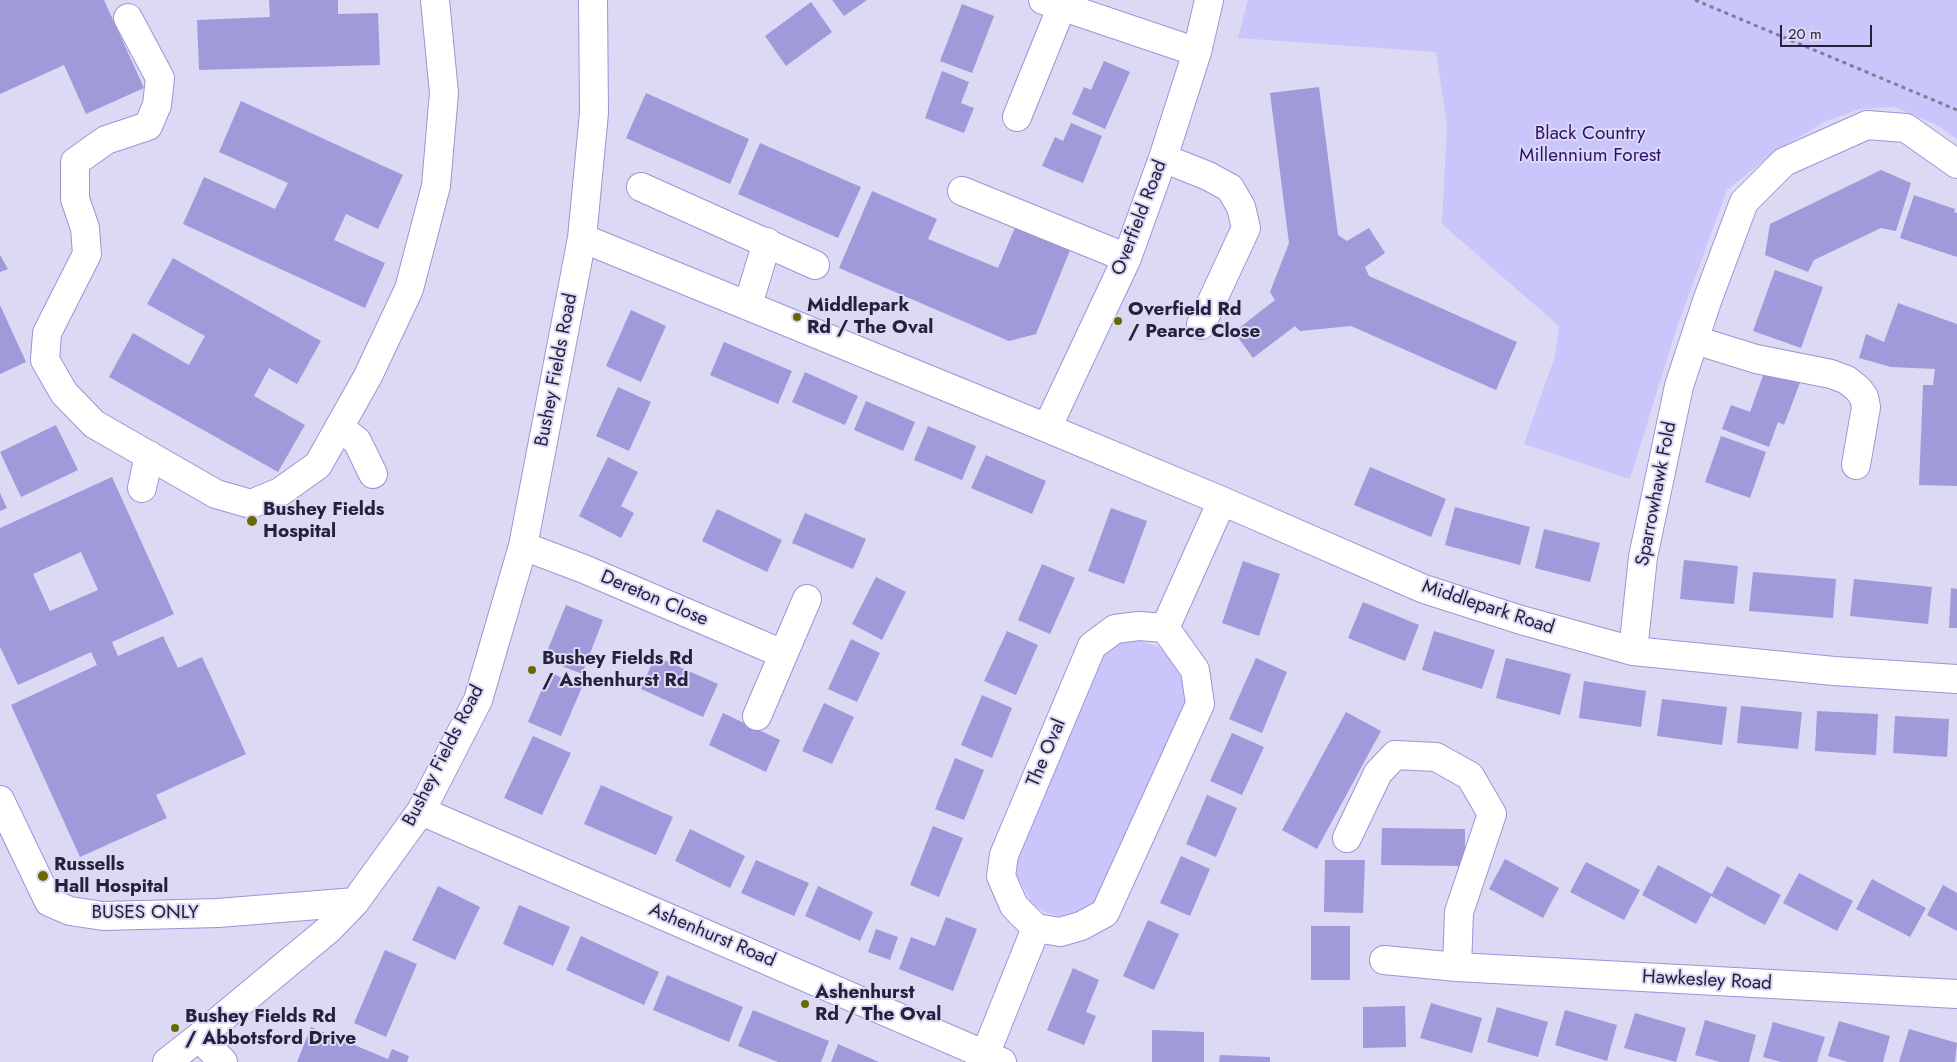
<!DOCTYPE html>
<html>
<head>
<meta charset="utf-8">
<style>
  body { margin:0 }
  #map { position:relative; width:1957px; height:1062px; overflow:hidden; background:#dcd9f5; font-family:Jost,sans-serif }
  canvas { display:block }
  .scale { position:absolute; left:1780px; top:25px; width:92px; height:22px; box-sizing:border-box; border:2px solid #25213b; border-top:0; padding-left:6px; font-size:15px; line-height:18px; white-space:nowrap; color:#25213b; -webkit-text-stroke:4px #dcd9f5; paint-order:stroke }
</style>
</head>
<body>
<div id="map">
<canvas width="1957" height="1062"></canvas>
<div class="scale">20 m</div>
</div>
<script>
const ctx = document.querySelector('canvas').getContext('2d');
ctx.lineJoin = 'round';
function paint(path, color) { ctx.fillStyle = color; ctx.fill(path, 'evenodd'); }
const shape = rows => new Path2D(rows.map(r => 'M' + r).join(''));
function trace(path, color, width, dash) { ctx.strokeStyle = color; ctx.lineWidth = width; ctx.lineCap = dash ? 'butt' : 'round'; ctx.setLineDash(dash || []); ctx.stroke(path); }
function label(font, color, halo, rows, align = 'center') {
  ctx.font = font + ' Jost,sans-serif'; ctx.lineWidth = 4; ctx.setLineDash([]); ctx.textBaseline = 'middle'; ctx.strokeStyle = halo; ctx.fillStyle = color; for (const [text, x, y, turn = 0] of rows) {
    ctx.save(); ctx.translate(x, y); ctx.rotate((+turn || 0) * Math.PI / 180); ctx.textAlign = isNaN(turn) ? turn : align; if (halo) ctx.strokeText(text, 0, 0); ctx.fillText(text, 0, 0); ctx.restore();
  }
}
paint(shape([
  [1248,0,1957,0,1957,139,1937,125,1895,107,1860,109,1824,122,1776,151,1727,190,1676,330,1630,479,1524,444,1555,356,1559,326,1442,224,1447,124,1436,52,1238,38],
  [1126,640,1138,640,1156,646,1169,654,1186,686,1185,706,1096,907,1078,916,1064,917,1047,913,1033,905,1016,874,1017,858,1100,656,1112,646]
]), '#cac5fa');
paint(shape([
  [0,0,104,0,144,88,86,114,64,65,0,94],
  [269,0,338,0,338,14,378,13,380,65,199,70,197,20,270,17],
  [832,0,867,0,844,16],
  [811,2,832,32,786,66,765,36],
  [962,4,994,16,972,73,940,61],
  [1104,61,1130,72,1105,129,1072,114,1084,87,1091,90],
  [942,71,969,82,961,103,974,108,964,133,925,118],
  [1319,87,1338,235,1347,241,1369,228,1385,253,1365,267,1369,276,1517,342,1496,390,1351,326,1300,331,1295,326,1253,358,1234,332,1275,300,1270,292,1289,243,1270,93],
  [646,93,749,139,730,184,626,138],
  [241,101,403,175,378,229,346,214,334,240,385,263,365,308,183,224,204,177,275,209,288,183,219,152],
  [1071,123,1102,136,1083,183,1042,166,1055,137,1063,141],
  [760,143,861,187,838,238,738,194],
  [1881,170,1911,183,1896,231,1881,228,1814,260,1808,272,1765,255,1770,224],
  [872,191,937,219,928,239,998,268,1016,225,1071,248,1036,334,1009,341,839,268],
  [1914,195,1955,209,1954,212,1957,213,1957,257,1900,238],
  [0,255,8,269,0,272],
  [173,258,321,341,297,384,269,368,254,396,305,425,278,472,109,377,133,333,189,365,205,336,147,304],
  [1775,270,1823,287,1801,348,1753,331],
  [1898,303,1957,324,1957,486,1919,485,1923,385,1933,385,1935,369,1891,367,1859,358,1866,334,1884,342],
  [0,305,26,362,0,374],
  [631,310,666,326,641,382,606,366],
  [724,342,792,371,778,404,710,375],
  [1766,367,1801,380,1784,425,1778,422,1769,447,1722,429,1731,405,1750,412],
  [805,372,858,396,845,425,792,402],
  [618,387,651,402,629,451,596,436],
  [866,401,915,422,903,451,854,430],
  [56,425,78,470,21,497,0,452],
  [928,426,976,446,962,480,914,460],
  [1721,436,1766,452,1750,498,1705,482],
  [986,455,1046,481,1032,514,971,488],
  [608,457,638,472,621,506,634,513,621,538,579,516],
  [1370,467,1446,499,1431,537,1354,505],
  [112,477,174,614,112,642,118,656,163,636,178,668,202,657,246,754,156,795,167,818,80,857,11,705,97,665,91,652,18,685,0,647,0,528],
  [81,552,98,590,50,611,33,574],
  [0,493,7,508,0,511],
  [1455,507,1530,527,1520,565,1445,545],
  [1111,508,1147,521,1124,584,1088,571],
  [717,509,782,540,767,572,702,541],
  [805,513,866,539,853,569,792,543],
  [1544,529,1600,543,1590,582,1535,568],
  [1684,560,1738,566,1734,604,1680,599],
  [1243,561,1280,574,1259,636,1222,623],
  [1042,564,1075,578,1050,634,1018,620],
  [1753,572,1836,579,1833,618,1749,611],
  [876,577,906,592,882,640,852,624],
  [1854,579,1932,587,1928,624,1850,616],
  [1951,588,1957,589,1957,628,1949,628],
  [1363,602,1419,625,1405,661,1348,638],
  [566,605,603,620,582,674,544,659],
  [1007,631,1038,645,1016,695,984,681],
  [1434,631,1495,650,1482,689,1422,670],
  [851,639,880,653,857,702,828,689],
  [655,656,718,684,703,717,641,689],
  [1256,658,1287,672,1262,733,1229,719],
  [1506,658,1571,674,1560,715,1496,698],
  [549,672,582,687,561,736,528,722],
  [1584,681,1646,691,1641,727,1579,718],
  [982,695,1012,708,992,758,961,745],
  [1662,699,1727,707,1722,745,1657,736],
  [824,703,854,717,832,764,802,751],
  [1741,706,1802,712,1798,749,1737,743],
  [1817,711,1878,714,1876,755,1815,751],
  [1346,712,1381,731,1317,849,1282,830],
  [723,713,780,740,766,772,709,745],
  [1895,716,1949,719,1947,757,1893,753],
  [1232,733,1264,747,1242,795,1210,781],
  [533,736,571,753,542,815,504,798],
  [955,758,984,770,964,820,935,809],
  [601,785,673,817,656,855,584,824],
  [1207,795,1237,808,1216,857,1186,844],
  [933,826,963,838,939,897,910,885],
  [1382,828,1465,829,1465,866,1381,865],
  [690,829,745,856,730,888,675,861],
  [1181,856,1210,869,1190,916,1160,903],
  [1505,859,1559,888,1543,918,1489,889],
  [756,860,809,883,794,916,741,893],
  [1325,860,1365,860,1363,913,1324,912],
  [1586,862,1640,890,1624,920,1570,892],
  [1658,865,1712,894,1727,866,1781,895,1765,925,1711,896,1696,924,1642,895],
  [1799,873,1853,901,1837,931,1783,903],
  [1872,879,1926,908,1910,937,1856,909],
  [1943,885,1957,893,1957,931,1927,915],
  [438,886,480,907,455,960,412,940],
  [818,886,873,912,860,941,805,916],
  [519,905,570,927,553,966,503,944],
  [946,917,977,929,953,991,899,969,911,937,935,946],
  [1148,920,1179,934,1154,990,1123,976],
  [1311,926,1350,926,1350,980,1311,980],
  [876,929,898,937,890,960,868,952],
  [581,936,659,972,644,1005,566,970],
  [385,950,417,964,386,1037,354,1023],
  [1073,968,1099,980,1086,1012,1096,1016,1084,1045,1047,1030],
  [667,975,743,1007,729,1042,653,1010],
  [1431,1003,1482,1018,1472,1053,1420,1038],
  [1405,1006,1406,1047,1363,1048,1363,1007],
  [1497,1007,1548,1022,1538,1057,1487,1042],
  [753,1010,829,1041,821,1062,778,1062,738,1046],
  [1565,1010,1617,1025,1607,1061,1555,1045],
  [1635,1013,1686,1028,1676,1062,1624,1048],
  [1705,1020,1756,1035,1749,1062,1720,1062,1695,1055],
  [1839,1021,1890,1036,1883,1062,1848,1062,1828,1056],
  [1773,1022,1825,1037,1817,1062,1781,1062,1763,1057],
  [311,1027,388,1059,392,1049,409,1056,407,1062,297,1062],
  [1909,1029,1957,1043,1955,1062,1899,1062],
  [1152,1030,1204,1032,1204,1062,1152,1062],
  [838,1044,879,1062,831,1062],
  [1220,1055,1270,1057,1270,1062,1219,1062]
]), '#a099da');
const minor = shape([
  [1043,0,1197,52],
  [128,18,160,78,157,105,148,126,106,140,75,162,75,199,85,228,87,254,47,333,45,360,64,393,94,424,216,494,251,504,280,492,318,465,368,376,409,289,436,186,444,93,435,0],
  [1017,117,1062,6],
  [1163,158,1208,176,1230,188,1241,207,1246,228,1201,325],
  [641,187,815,265],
  [962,191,1127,258],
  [582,238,1047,428,1222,501,1424,589,1521,620,1633,651,1834,671,1957,679],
  [748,305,767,242],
  [1695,340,1756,359,1831,374,1847,380,1858,389,1864,397,1866,407,1856,465],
  [339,427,357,441,373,474],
  [1047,428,1127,258,1163,158,1197,52,1209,0],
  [142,488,149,455],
  [523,546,584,569,783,654],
  [1633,651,1643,557,1679,386,1707,301,1744,202,1784,162,1867,125,1906,128,1957,164],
  [757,716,807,599],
  [0,800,49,902,70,911,103,916,218,913,355,902],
  [421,811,1002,1062],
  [1347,838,1378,773,1395,755,1436,757,1470,776,1492,814,1459,912,1457,967],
  [1036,928,1014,906,1001,876,1004,855,1092,646,1115,629,1139,626,1165,628],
  [1384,960,1457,967,1957,994],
  [199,1037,223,1062],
  [985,1055,1036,928,1060,932,1081,926,1105,913,1200,704,1195,670,1165,628,1222,501],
  [167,1062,199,1037,329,929,355,902,421,811,478,700,523,546,582,238,594,113,593,0]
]);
trace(minor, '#9c94d5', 30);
trace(shape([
  [1695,0,1957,110]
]), '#807c97', 3, [4, 4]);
trace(minor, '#fff', 28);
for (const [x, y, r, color] of [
  [797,317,5,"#696803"],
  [1118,321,5,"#696803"],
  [252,521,6,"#696803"],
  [532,670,5,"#696803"],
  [43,876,6,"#696803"],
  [805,1004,5,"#696803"],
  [175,1028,5,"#696803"]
]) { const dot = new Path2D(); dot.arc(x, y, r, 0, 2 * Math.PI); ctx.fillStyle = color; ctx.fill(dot); trace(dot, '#dcd9f5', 2); }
label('19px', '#2f0f6d', '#dcd9f5', [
  ["Black Country",1590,134],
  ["Millennium Forest",1590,156]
]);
label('19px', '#25213b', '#dcd9f5', [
  ["Overfield Road",1140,218,-69],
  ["Bushey Fields Road",557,370,-79],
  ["Sparrowhawk Fold",1657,494,-79],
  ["Dereton Close",654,599,23],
  ["Middlepark Road",1488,608,18],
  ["The Oval",1047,753,-67],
  ["Bushey Fields Road",444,756,-63],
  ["BUSES ONLY",145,913],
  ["Ashenhurst Road",712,936,23],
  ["Hawkesley Road",1707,981,3]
]);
label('bold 19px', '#25213b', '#dcd9f5', [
  ["Middlepark",807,306],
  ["Rd / The Oval",807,328],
  ["Overfield Rd",1128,310],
  ["/ Pearce Close",1128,332],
  ["Bushey Fields",263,510],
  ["Hospital",263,532],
  ["Bushey Fields Rd",542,659],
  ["/ Ashenhurst Rd",542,681],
  ["Russells",54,865],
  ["Hall Hospital",54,887],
  ["Ashenhurst",815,993],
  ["Rd / The Oval",815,1015],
  ["Bushey Fields Rd",185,1017],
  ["/ Abbotsford Drive",185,1039]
], 'left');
</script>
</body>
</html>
